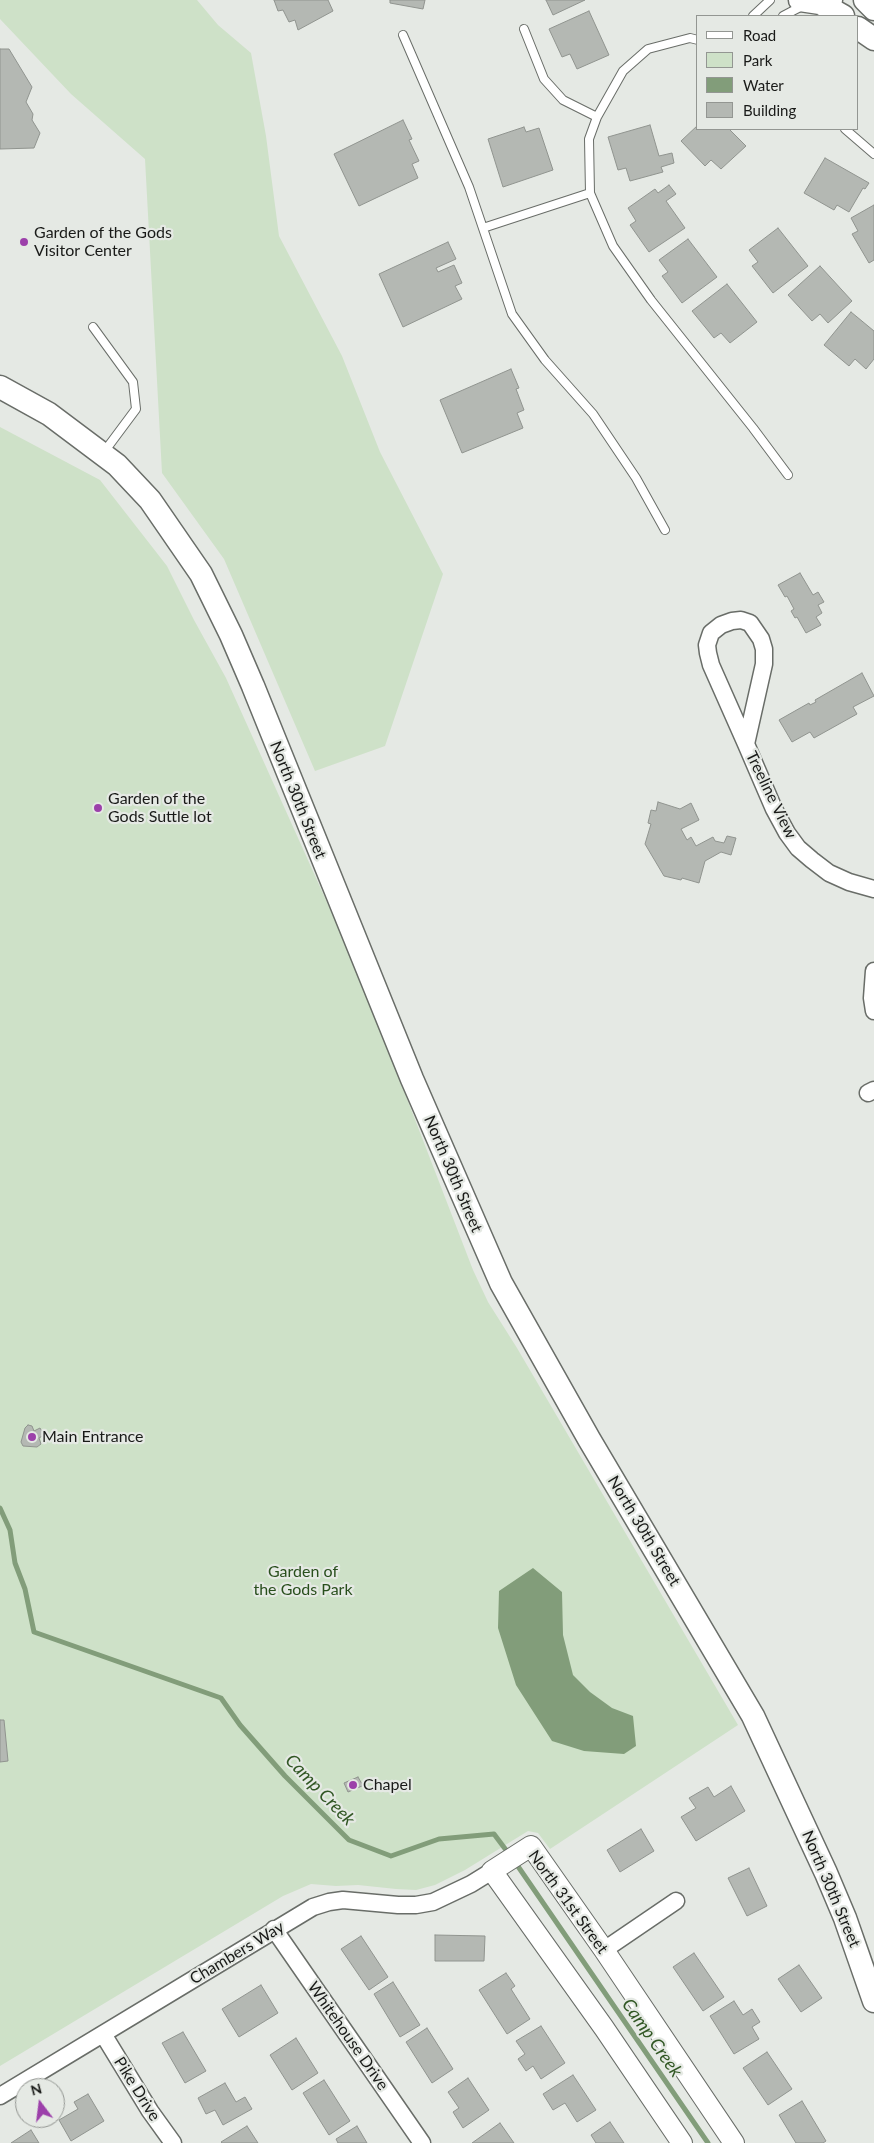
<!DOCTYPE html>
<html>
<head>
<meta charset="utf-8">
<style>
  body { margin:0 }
  #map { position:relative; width:874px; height:2143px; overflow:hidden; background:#e5e9e4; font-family:Lato,sans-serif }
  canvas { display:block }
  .legend { position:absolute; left:696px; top:15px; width:162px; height:115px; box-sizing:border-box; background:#e5e9e4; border:1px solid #939692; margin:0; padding:6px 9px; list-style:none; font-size:15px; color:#191a18 }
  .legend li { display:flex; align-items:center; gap:10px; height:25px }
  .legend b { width:25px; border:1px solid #939692 }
  .north { position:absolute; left:15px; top:2078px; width:50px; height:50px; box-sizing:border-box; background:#e5e9e4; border:1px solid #939692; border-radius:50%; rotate:345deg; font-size:14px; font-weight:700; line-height:20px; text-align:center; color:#191a18 }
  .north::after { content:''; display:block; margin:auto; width:18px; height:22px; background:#9c40aa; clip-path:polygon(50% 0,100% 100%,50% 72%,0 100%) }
</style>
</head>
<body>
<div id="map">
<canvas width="874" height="2143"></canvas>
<ul class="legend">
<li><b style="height:6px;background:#fff"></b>Road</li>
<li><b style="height:14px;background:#cee1c8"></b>Park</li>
<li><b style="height:14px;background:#829d7a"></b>Water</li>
<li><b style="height:14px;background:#b4b8b3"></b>Building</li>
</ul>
<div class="north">N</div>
</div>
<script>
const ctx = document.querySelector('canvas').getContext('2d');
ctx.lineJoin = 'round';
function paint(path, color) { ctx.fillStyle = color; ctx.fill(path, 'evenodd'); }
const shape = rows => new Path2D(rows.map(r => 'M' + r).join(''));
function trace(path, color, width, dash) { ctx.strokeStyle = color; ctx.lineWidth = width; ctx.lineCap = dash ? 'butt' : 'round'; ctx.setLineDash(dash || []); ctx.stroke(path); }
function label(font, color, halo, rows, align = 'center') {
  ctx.font = font + ' Lato,sans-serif'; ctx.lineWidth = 4.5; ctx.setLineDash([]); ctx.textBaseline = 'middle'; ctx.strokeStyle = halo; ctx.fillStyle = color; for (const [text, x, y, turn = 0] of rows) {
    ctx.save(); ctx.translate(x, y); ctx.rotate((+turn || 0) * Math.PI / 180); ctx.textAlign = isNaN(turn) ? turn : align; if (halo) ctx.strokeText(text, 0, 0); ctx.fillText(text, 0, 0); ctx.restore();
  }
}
paint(shape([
  [0,0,197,0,218,25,251,53,266,136,279,236,342,356,380,452,443,574,385,746,315,771,224,559,162,473,145,159,71,94,0,19],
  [0,427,100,480,167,566,194,620,226,678,357,969,473,1270,488,1302,517,1348,738,1725,550,1849,538,1833,528,1831,465,1870,435,1885,416,1890,396,1889,358,1885,336,1886,311,1884,283,1896,0,2066]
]), '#cee1c8');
paint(shape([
  [533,1568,562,1592,563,1635,573,1675,590,1692,612,1708,633,1716,636,1746,624,1754,584,1751,552,1741,516,1685,498,1628,499,1591]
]), '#829d7a');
trace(shape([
  [0,1508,10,1530,15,1563,25,1589,34,1632,221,1698,240,1725,285,1776,349,1840,391,1856,439,1839,494,1834,509,1854],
  [515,1862,708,2143]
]), '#829d7a', 5);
const building = shape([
  [274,0,328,0,333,11,298,30,295,20,289,22,283,10,278,11,274,0],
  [390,0,425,0,423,9,390,3,390,0],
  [546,0,585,0,553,15,546,0],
  [589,11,609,55,577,69,570,54,562,57,549,29,589,11],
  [0,49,9,49,32,87,26,102,33,114,32,120,40,133,34,148,0,149,0,49],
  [403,120,412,139,409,140,419,161,412,164,418,178,359,206,334,154,403,120],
  [650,125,659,156,672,153,674,163,661,167,663,172,630,181,626,168,618,170,608,137,650,125],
  [698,125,698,129,729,129,746,146,721,169,711,160,705,166,681,141,698,125],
  [524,127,526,132,539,128,553,170,503,187,488,139,524,127],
  [825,158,869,183,865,189,863,188,849,212,837,205,834,210,804,193,825,158],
  [669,185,676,194,666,201,685,228,649,252,630,225,636,221,628,208,655,189,658,193,669,185],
  [874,205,874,260,869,263,852,234,858,231,851,218,874,205],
  [778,228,808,266,773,293,752,266,758,262,749,250,778,228],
  [688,239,717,277,682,303,662,276,668,272,659,260,688,239],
  [448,242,456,259,436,268,438,272,454,265,462,283,455,286,462,299,403,327,379,274,448,242],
  [820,266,852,301,828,323,820,314,812,321,788,295,820,266],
  [727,284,757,322,730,343,721,333,714,338,692,311,727,284],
  [851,312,874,331,874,359,866,369,855,359,849,366,824,345,851,312],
  [511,369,519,388,516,389,524,410,517,413,523,428,462,453,440,400,511,369],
  [800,573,813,595,818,592,824,602,818,605,822,613,816,617,821,625,806,633,797,617,795,618,791,611,794,609,787,596,785,597,778,585,800,573],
  [862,673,874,696,853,707,857,714,814,738,810,732,792,742,779,720,809,703,810,705,816,702,815,700,862,673],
  [658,802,680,809,691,803,699,820,681,829,687,840,691,837,696,846,713,837,715,841,724,843,727,836,736,838,731,855,721,852,705,861,699,883,682,878,681,880,664,876,645,844,651,824,648,823,651,810,656,811,658,802],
  [28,1425,32,1426,34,1431,40,1428,44,1435,39,1438,41,1444,37,1447,23,1446,21,1442,25,1428,28,1425],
  [0,1720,4,1720,8,1761,0,1762,0,1720],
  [358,1777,362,1784,362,1786,348,1792,344,1783,358,1777],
  [731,1786,745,1811,696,1841,681,1817,696,1808,689,1798,708,1787,714,1797,731,1786],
  [641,1829,654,1851,620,1872,607,1850,641,1829],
  [749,1868,767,1906,747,1916,728,1878,749,1868],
  [435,1935,485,1936,484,1961,435,1961,435,1935],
  [361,1936,388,1977,369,1990,341,1949,361,1936],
  [694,1953,724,1997,703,2011,673,1967,694,1953],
  [799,1965,822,1998,801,2012,778,1979,799,1965],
  [506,1973,515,1986,511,1989,530,2019,507,2034,479,1990,506,1973],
  [393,1982,420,2025,400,2037,374,1994,393,1982],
  [261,1985,278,2013,239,2037,222,2009,261,1985],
  [734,2001,743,2015,752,2009,760,2022,752,2027,759,2039,734,2054,710,2016,734,2001],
  [541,2026,565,2063,541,2079,533,2066,526,2071,518,2059,525,2054,516,2041,541,2026],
  [427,2028,453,2069,432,2083,406,2042,427,2028],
  [183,2032,206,2071,185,2083,162,2043,183,2032],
  [296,2038,318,2073,292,2090,270,2055,296,2038],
  [767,2052,792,2089,768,2105,743,2068,767,2052],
  [573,2075,596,2110,577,2122,565,2103,553,2110,543,2094,573,2075],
  [468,2078,489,2110,463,2128,453,2112,459,2108,448,2092,468,2078],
  [324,2080,350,2121,329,2135,303,2093,324,2080],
  [225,2083,236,2102,245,2097,252,2109,223,2125,215,2110,206,2114,198,2098,225,2083],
  [88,2094,104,2121,71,2141,59,2120,78,2109,74,2102,88,2094],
  [802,2101,826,2141,823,2143,796,2143,779,2115,802,2101],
  [610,2122,624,2143,596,2143,591,2135,610,2122],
  [500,2123,514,2143,472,2143,500,2123],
  [247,2126,258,2143,222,2143,221,2142,247,2126],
  [357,2126,367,2143,338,2143,336,2139,357,2126],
  [31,2130,39,2143,11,2143,31,2130]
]);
paint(building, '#b4b8b3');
trace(building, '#90948f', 1);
const service = shape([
  [753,16,770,0],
  [783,16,804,5],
  [524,29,544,79,563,100,597,117],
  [403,35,469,187,512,314,545,360,593,414,636,478,665,530],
  [698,40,690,38,648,49,623,71,597,117,589,139,590,193,613,246,651,300,753,428,788,475],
  [845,129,874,154],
  [483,228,590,193],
  [93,327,133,382,136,409,104,452]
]);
const minor = shape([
  [746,744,764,664,764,649,761,639,750,623,741,620,732,621,721,625,711,633,707,645,708,653,711,665,746,744,774,809,787,833,798,848,812,860,829,873,849,882,874,889],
  [874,971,872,998,874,1011],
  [868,1093,874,1090],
  [274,1929,422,2143],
  [604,1950,676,1901],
  [103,2034,150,2111,173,2143],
  [0,2096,313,1907,329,1902,343,1900,398,1905,416,1905,433,1902,471,1884,492,1871]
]);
const tertiary = shape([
  [682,2143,604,2028,492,1871,531,1846,604,1950,734,2143]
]);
const secondary = shape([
  [800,0,820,3,831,0],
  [865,0,874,9],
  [820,3,843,16],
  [858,28,874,39],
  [0,387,49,414,117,465,150,500,201,574,231,635,253,686,412,1079,501,1283,589,1439,753,1716,826,1873,845,1918,874,2001]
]);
trace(service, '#696d68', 10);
trace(minor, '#696d68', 19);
trace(tertiary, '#696d68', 22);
trace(secondary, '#696d68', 25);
trace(service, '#fff', 8);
trace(minor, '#fff', 16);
trace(tertiary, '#fff', 20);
trace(secondary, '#fff', 22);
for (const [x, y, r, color] of [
  [24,242,5,"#9c40aa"],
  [98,808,5,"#9c40aa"],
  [32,1437,5,"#9c40aa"],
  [353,1785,5,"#9c40aa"]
]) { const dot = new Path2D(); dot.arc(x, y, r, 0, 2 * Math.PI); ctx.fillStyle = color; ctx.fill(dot); trace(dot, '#e5e9e4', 2); }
label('16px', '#191a18', '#e5e9e4', [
  ["Garden of the Gods",34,233],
  ["Visitor Center",34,251],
  ["Garden of the",108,799],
  ["Gods Suttle lot",108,817],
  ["Main Entrance",42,1437],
  ["Chapel",363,1785]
], 'left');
label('16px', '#191a18', '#e5e9e4', [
  ["Treeline View",771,795,64],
  ["North 30th Street",298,800,68],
  ["North 30th Street",453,1174,67],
  ["North 30th Street",644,1531,59],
  ["North 30th Street",831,1889,67],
  ["North 31st Street",568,1902,54],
  ["Chambers Way",237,1953,-31],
  ["Whitehouse Drive",348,2036,55],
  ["Pike Drive",137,2089,58]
]);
label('16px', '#294f1d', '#e5e9e4', [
  ["Garden of",303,1572],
  ["the Gods Park",303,1590]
]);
label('italic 18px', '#315724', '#e5e9e4', [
  ["Camp Creek",320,1790,46],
  ["Camp Creek",652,2038,55]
]);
</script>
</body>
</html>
